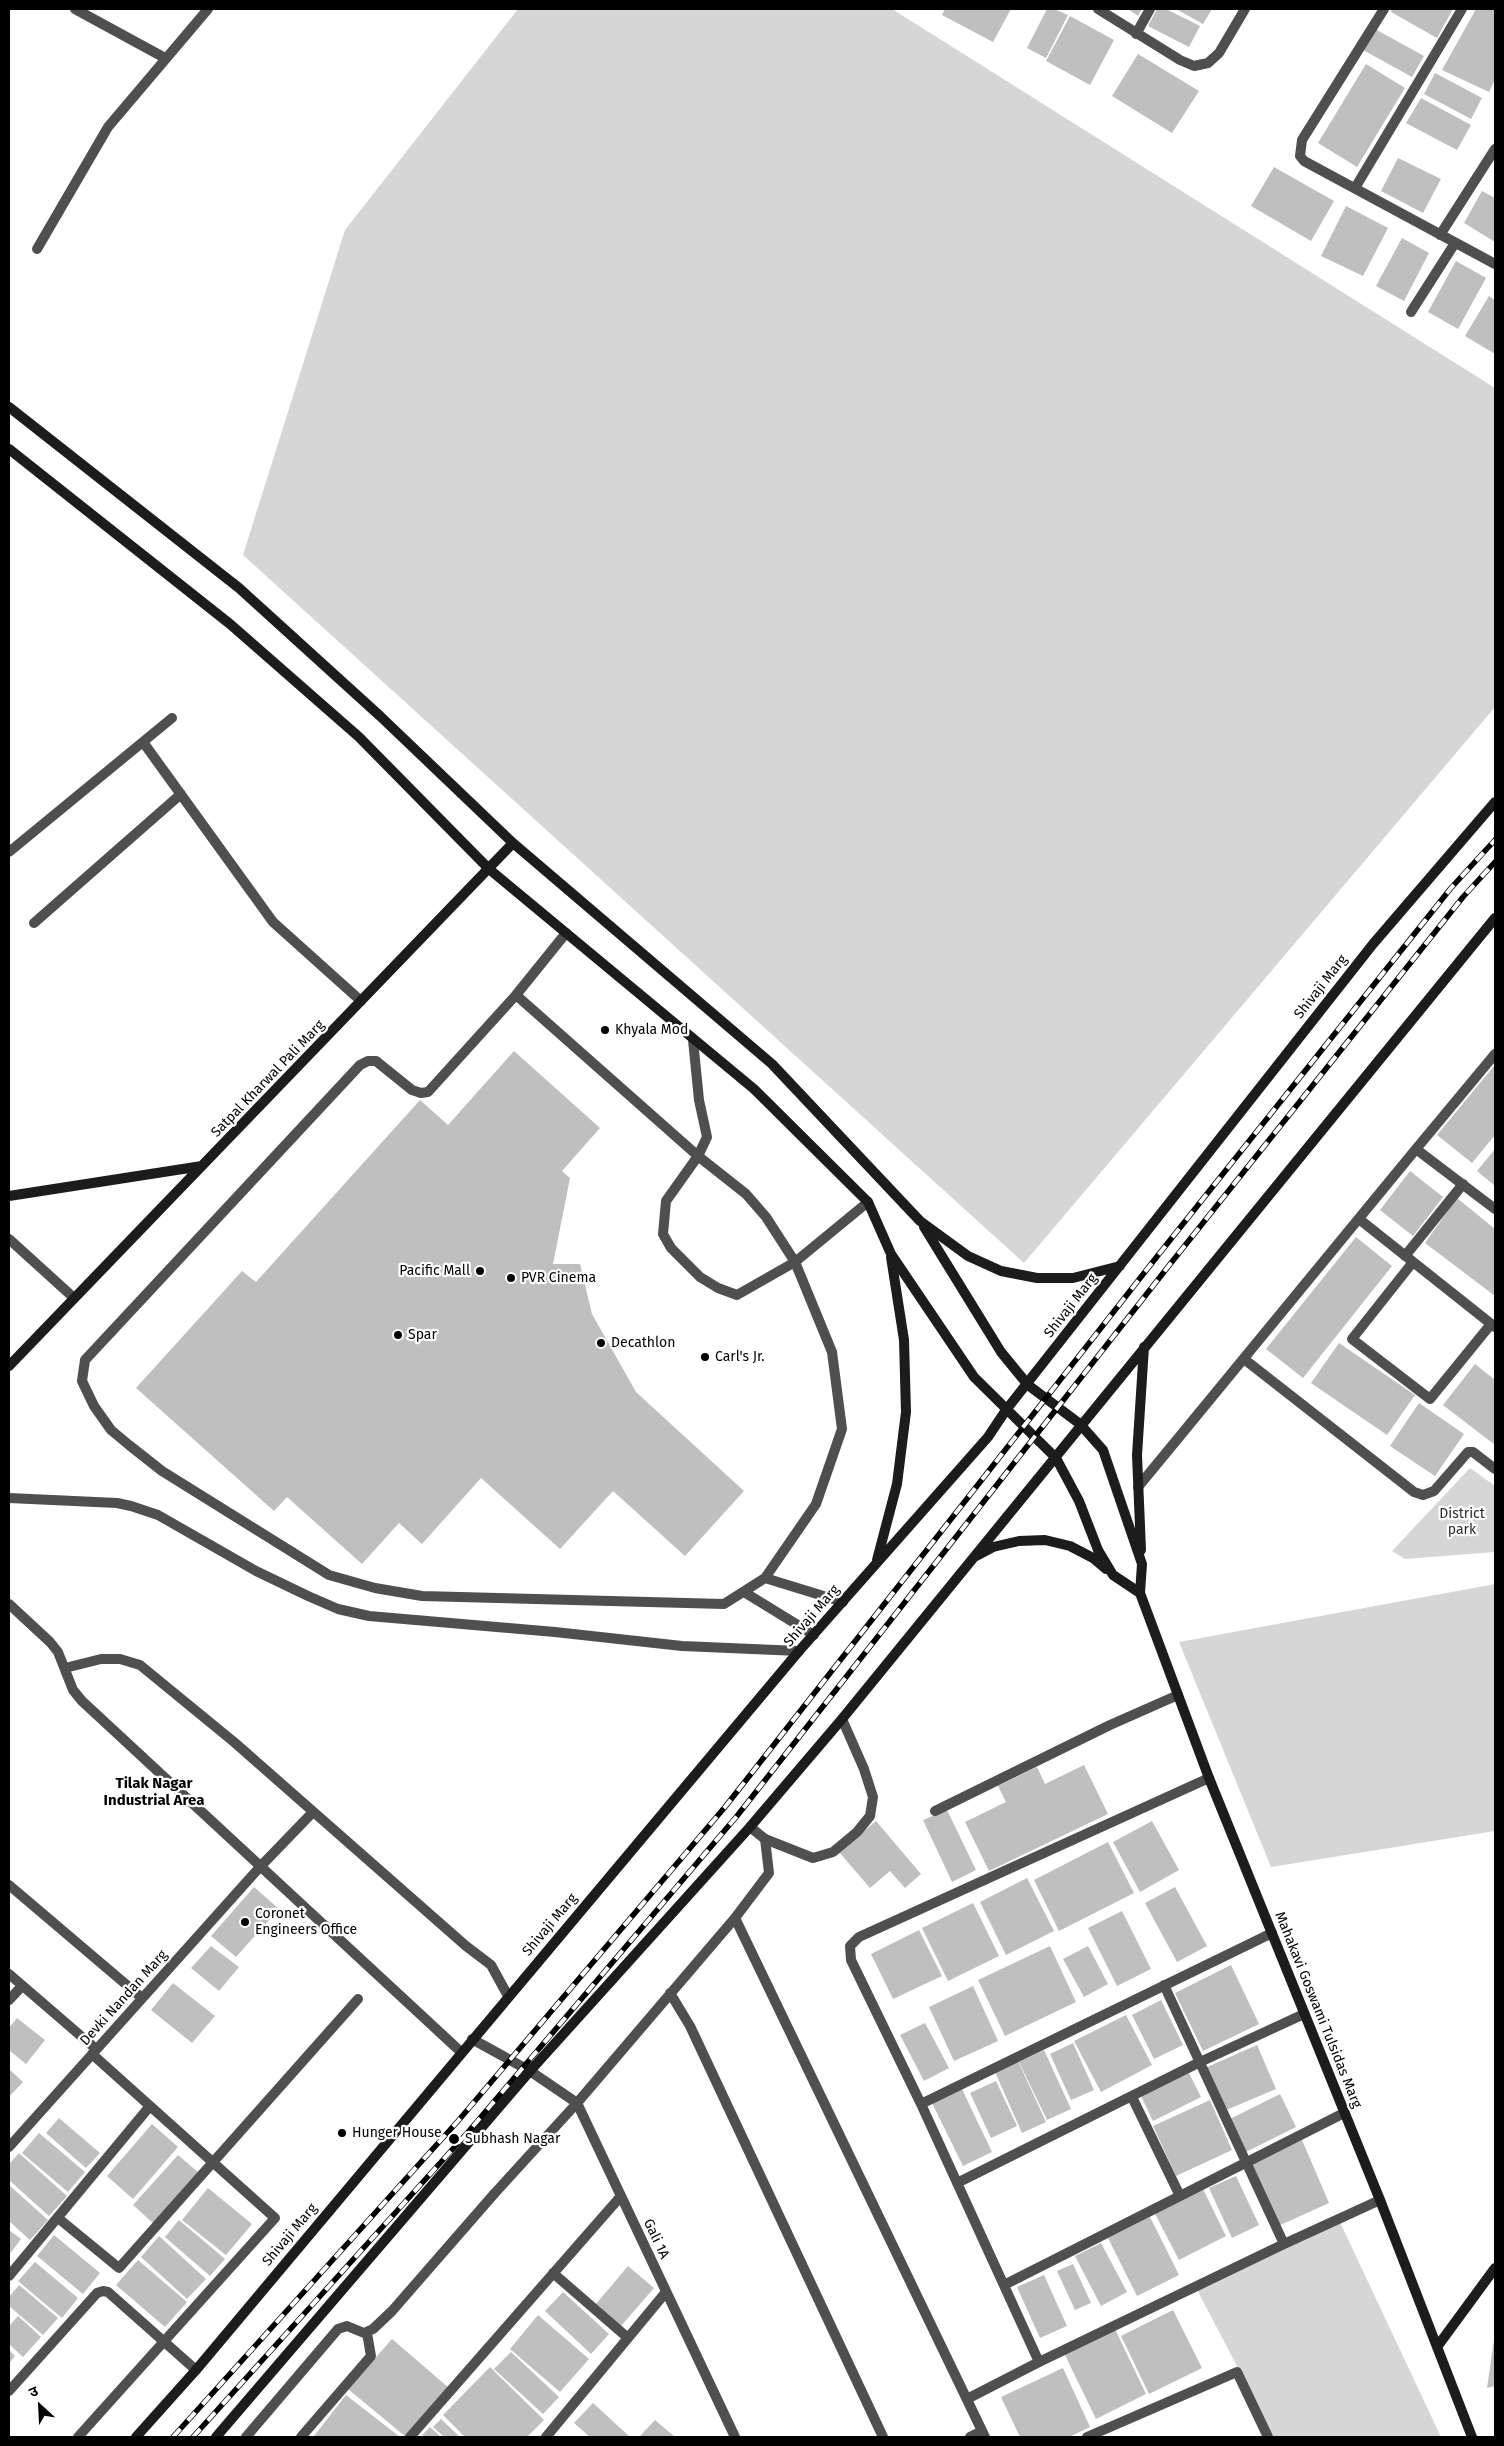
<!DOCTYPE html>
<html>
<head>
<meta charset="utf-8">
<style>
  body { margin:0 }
  #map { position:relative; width:1504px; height:2446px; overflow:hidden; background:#fff; font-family:"Fira Sans","Noto Sans Devanagari",sans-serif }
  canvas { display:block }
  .frame { position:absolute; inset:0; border:10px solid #000; pointer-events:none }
  .north { position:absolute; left:15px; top:2381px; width:50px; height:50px; -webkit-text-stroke:4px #fff; paint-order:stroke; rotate:335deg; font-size:14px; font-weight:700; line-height:20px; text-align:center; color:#000 }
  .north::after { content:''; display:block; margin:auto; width:18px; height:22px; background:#000; clip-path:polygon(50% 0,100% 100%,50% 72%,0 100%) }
</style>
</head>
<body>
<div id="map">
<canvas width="1504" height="2446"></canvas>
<div class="frame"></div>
<div class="north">उ</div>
</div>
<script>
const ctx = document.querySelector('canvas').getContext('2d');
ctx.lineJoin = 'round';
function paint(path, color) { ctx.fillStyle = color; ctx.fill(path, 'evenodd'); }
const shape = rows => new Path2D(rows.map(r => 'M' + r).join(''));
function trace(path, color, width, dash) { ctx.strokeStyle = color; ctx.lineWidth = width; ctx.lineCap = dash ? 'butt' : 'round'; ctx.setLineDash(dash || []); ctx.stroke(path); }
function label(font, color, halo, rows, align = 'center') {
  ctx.font = font + ' "Fira Sans",sans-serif'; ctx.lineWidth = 4.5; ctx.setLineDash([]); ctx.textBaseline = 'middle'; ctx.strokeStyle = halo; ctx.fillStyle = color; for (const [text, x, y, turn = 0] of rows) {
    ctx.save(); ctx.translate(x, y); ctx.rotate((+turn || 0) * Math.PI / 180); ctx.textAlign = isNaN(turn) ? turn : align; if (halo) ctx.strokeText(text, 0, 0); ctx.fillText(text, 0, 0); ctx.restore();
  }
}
paint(shape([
  [518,9,892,9,1495,388,1495,707,1024,1263,243,555,345,230],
  [1470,1468,1495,1486,1495,1552,1405,1559,1392,1551],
  [1495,1584,1495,1831,1271,1867,1179,1642],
  [1338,2218,1441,2437,1270,2437,1238,2368,1195,2286]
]), '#d6d6d6');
paint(shape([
  [945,9,1011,9,993,42,942,15],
  [1047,9,1054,9,1068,15,1046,58,1027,48],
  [1128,9,1142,9,1138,16],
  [1157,9,1166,9,1200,26,1189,47,1148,26],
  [1176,9,1212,9,1203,24],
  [1392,9,1453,9,1437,38,1391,12],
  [1476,9,1495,9,1495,80,1489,92,1442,70],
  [1070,16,1114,40,1090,85,1046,61],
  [1375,29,1424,56,1412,77,1363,50],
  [1138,54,1199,91,1172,133,1112,96],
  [1366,64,1405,88,1357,167,1318,143],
  [1435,73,1482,98,1471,119,1424,94],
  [1421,98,1471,125,1457,150,1406,123],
  [1398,158,1441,179,1423,213,1381,191],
  [1274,167,1334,201,1311,241,1251,206],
  [1482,191,1495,198,1495,242,1464,223],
  [1346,206,1388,228,1363,276,1321,256],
  [1402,238,1429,253,1404,301,1376,286],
  [1456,261,1486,278,1458,329,1428,312],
  [1489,296,1495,300,1495,354,1465,336],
  [514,1051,600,1128,562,1171,570,1178,553,1264,580,1264,592,1314,636,1392,744,1491,685,1556,613,1491,560,1549,481,1478,422,1544,399,1523,362,1564,287,1497,274,1511,136,1388,242,1271,256,1282,420,1100,448,1125],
  [1494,1066,1495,1135,1472,1163,1437,1135],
  [1495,1149,1495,1186,1477,1171],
  [1410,1171,1443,1197,1413,1236,1380,1210],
  [1457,1198,1495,1229,1495,1296,1425,1243],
  [1356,1237,1392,1266,1303,1378,1266,1349],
  [1339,1343,1415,1395,1387,1435,1311,1383],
  [1475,1364,1495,1380,1495,1445,1443,1405],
  [1419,1403,1464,1434,1435,1476,1390,1446],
  [1084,1765,1108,1814,989,1871,965,1822,1006,1802,998,1786,1037,1767,1045,1784],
  [947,1810,976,1870,952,1882,923,1820],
  [876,1821,921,1874,905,1888,890,1871,870,1888,839,1852],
  [1152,1821,1179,1870,1140,1892,1113,1842],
  [1108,1842,1134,1893,1059,1931,1034,1880],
  [1027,1878,1054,1931,1006,1955,980,1902],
  [254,1887,279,1909,236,1957,211,1936],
  [1175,1887,1207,1946,1177,1962,1145,1903],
  [973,1903,999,1956,948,1981,922,1928],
  [1122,1911,1151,1969,1117,1986,1088,1928],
  [919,1930,942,1976,893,1999,871,1954],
  [211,1946,239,1967,219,1991,191,1968],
  [1050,1946,1076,2002,1005,2036,978,1980],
  [1088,1946,1108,1984,1084,1997,1063,1959],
  [1231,1965,1259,2024,1203,2051,1175,1993],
  [173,1983,215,2016,192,2043,151,2010],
  [973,1986,998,2041,954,2061,929,2007],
  [1161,2000,1183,2045,1154,2059,1132,2015],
  [1126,2015,1152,2065,1101,2092,1074,2041],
  [17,2018,45,2040,26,2064,9,2050,9,2028],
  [925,2023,949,2068,924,2081,900,2035],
  [1073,2043,1094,2090,1071,2100,1050,2054],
  [1257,2045,1276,2089,1224,2111,1205,2068],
  [1044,2050,1071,2109,1047,2120,1019,2062],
  [1018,2061,1046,2122,1022,2133,995,2072],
  [9,2069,23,2082,9,2097],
  [1189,2073,1201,2097,1153,2121,1141,2096],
  [996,2081,1017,2126,991,2138,970,2093],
  [961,2087,992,2152,963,2166,931,2101],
  [1280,2094,1296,2127,1246,2152,1230,2119],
  [1210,2100,1232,2150,1176,2176,1153,2126],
  [59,2118,100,2153,86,2168,46,2133],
  [152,2124,178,2147,133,2199,107,2176],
  [39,2133,85,2172,68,2192,22,2153],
  [1302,2140,1329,2203,1276,2227,1248,2163],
  [19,2153,67,2196,49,2216,9,2180,9,2164],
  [178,2155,199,2173,154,2224,133,2205],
  [1236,2176,1259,2225,1232,2238,1209,2188],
  [9,2185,48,2220,30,2240,9,2221],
  [1201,2185,1226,2236,1179,2260,1153,2210],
  [208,2188,252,2224,226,2255,182,2220],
  [1150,2217,1179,2275,1137,2296,1108,2238],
  [179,2220,225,2259,210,2276,165,2237],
  [9,2230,21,2239,9,2255],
  [54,2235,100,2273,83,2294,37,2256],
  [159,2236,206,2279,187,2299,141,2257],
  [1101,2243,1127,2292,1101,2306,1075,2256],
  [138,2260,187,2302,165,2327,116,2285],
  [35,2262,78,2298,62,2318,18,2281],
  [1073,2264,1091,2303,1075,2310,1057,2271],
  [628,2266,654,2288,621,2326,596,2304],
  [1044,2275,1067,2326,1040,2338,1017,2287],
  [19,2285,58,2318,43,2335,9,2306,9,2297],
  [563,2292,609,2334,591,2354,545,2311],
  [1173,2310,1202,2368,1149,2394,1121,2336],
  [538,2315,589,2359,560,2392,510,2349],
  [18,2316,41,2337,23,2357,9,2344,9,2326],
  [1115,2329,1146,2394,1096,2419,1064,2353],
  [392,2339,449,2388,406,2437,348,2389],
  [1494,2340,1495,2386,1487,2388],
  [9,2350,15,2356,9,2364],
  [511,2352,559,2397,543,2414,494,2369],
  [490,2367,544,2420,527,2437,465,2437,443,2415],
  [1063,2368,1090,2427,1069,2437,1020,2437,1001,2397],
  [346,2395,400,2437,315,2437,314,2436],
  [593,2403,630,2437,590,2437,574,2423],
  [441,2419,460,2437,444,2437,433,2427],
  [655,2420,675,2437,639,2437],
  [430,2427,441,2437,425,2437,422,2435]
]), '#bfbfbf');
trace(shape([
  [516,995,698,1156,746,1194,766,1217,795,1262,832,1352,842,1429,816,1504,765,1578,724,1604,422,1596,375,1588,329,1575,162,1471,129,1445,111,1430,94,1406,82,1381,85,1360,360,1065,368,1061,376,1061,412,1090,421,1093,428,1092,516,995,566,933],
  [693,1040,699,1100,707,1137,698,1156,666,1201,663,1234,671,1248,700,1277,718,1288,737,1295,795,1262,868,1202],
  [765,1578,843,1602],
  [744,1592,814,1635],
  [765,1839,813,1858,833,1852,857,1832,870,1816,873,1797,864,1769,842,1719],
  [246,2437,338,2329,347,2326,364,2333,373,2329,392,2311,494,2194],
  [301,2437,371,2356,367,2333],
  [1087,2437,1237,2372,1268,2437]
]), '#4f4f4f', 10);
trace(shape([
  [75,9,165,58],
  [1098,9,1180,60,1194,66,1208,63,1219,53,1245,9],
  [1384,9,1302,140,1300,156,1304,161,1495,264],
  [1136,34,1150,9],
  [1355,188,1462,9],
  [1440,235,1495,149],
  [37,249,108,127,208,9],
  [1411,312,1455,243],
  [143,742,273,922,361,1001],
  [9,852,172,718],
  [34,923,181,794],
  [1495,1054,1416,1149,1495,1209],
  [1359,1219,1495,1327],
  [9,1239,74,1298],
  [1405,1256,1463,1184],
  [1413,1262,1352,1339,1430,1399,1491,1324],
  [1244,1359,1414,1492,1423,1495,1434,1491,1468,1452,1473,1452,1495,1469],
  [1138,1487,1416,1149],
  [9,1498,117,1503,131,1506,158,1515,256,1571,308,1596,338,1609,369,1616,555,1632,682,1646,799,1651],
  [9,1604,50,1642,58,1652,73,1690,82,1701,461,2052],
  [65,1668,101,1659,120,1659,140,1665,234,1742,466,1946,491,1965,508,1996],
  [1209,1778,859,1937,850,1946,851,1960,921,2104,1039,2362,1284,2244,1380,2200],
  [935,1811,1110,1725,1178,1695],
  [9,1885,142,1998],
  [735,1918,985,2437],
  [9,1974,96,2049],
  [1164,1985,1284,2244],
  [670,1993,690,2026,883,2437],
  [9,2000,22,1986],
  [472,2039,530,2071,577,2103,735,2437],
  [1132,2097,1180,2196],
  [921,2104,1272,1933],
  [9,2147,259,1868,313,1812],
  [957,2183,1200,2062,1304,2014],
  [494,2194,577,2103,735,1918,769,1873,765,1839,750,1827],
  [58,2218,119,2268,358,1999],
  [553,2273,628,2338],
  [9,2276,150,2106],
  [1004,2285,1344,2113],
  [9,2391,97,2293,103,2291,108,2292,196,2370],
  [967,2399,1039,2362],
  [78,2437,275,2218,92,2054],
  [410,2437,621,2196],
  [546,2437,666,2292],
  [970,2437,982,2431]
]), '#4f4f4f', 10);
trace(shape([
  [9,407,239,588,380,716,513,843,772,1064,920,1221,968,1256,1001,1271,1037,1278,1073,1278,1120,1266],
  [9,449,230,624,359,737,489,869,754,1089,868,1202,891,1254,974,1377,1056,1458,1079,1501,1098,1550,1113,1575,1140,1593],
  [9,1196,202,1166],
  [924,1227,1001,1352,1028,1385,1080,1424,1103,1450,1142,1564,1140,1593,1209,1778,1380,2200,1472,2437],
  [9,1366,513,843],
  [1141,1550,1137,1455,1144,1347],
  [976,1556,993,1547,1019,1541,1045,1540,1070,1546,1093,1558,1106,1569],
  [877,1560,897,1484,906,1412,904,1340,891,1257],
  [1437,2347,1495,2268],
  [136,2437,196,2370,799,1651,988,1437,1006,1410,1373,944,1495,802],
  [216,2437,530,2071,750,1827,842,1719,1495,918]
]), '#1c1c1c', 10);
const rail = shape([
  [173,2437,458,2121,725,1807,1159,1254,1451,888,1495,840],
  [193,2437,469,2131,737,1816,1171,1263,1463,897,1495,862]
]);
trace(rail, '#000', 5.5);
trace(rail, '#fff', 4, [11]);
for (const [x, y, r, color] of [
  [605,1030,5,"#000"],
  [480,1271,5,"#000"],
  [511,1278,5,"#000"],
  [398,1335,5,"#000"],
  [601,1343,5,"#000"],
  [705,1357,5,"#000"],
  [245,1922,5,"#000"],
  [342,2133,5,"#000"],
  [454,2139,6,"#000"]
]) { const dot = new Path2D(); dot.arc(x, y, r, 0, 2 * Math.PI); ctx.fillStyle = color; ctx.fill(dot); trace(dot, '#fff', 2); }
label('14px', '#000', '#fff', [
  ["Shivaji Marg",1321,987,-52],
  ["Satpal Kharwal Pali Marg",268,1079,-46],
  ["Shivaji Marg",1071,1306,-52],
  ["Shivaji Marg",812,1616,-49],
  ["Shivaji Marg",550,1925,-50],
  ["Devki Nandan Marg",124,1998,-48],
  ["Mahakavi Goswami Tulsidas Marg",1318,2010,68],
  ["Shivaji Marg",290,2235,-50],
  ["Gali 1A",656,2239,65]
]);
label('14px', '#000', '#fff', [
  ["Khyala Mod",615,1030],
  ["Pacific Mall",470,1271,"right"],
  ["PVR Cinema",521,1278],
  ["Spar",408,1335],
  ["Decathlon",611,1343],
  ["Carl's Jr.",715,1357],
  ["Coronet",255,1914],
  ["Engineers Office",255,1930],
  ["Hunger House",352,2133],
  ["Subhash Nagar",465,2139]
], 'left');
label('14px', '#2d2d2d', '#fff', [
  ["District",1462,1514],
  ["park",1462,1530]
]);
label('bold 15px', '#000', '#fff', [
  ["Tilak Nagar",154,1784],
  ["Industrial Area",154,1801]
]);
</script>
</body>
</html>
